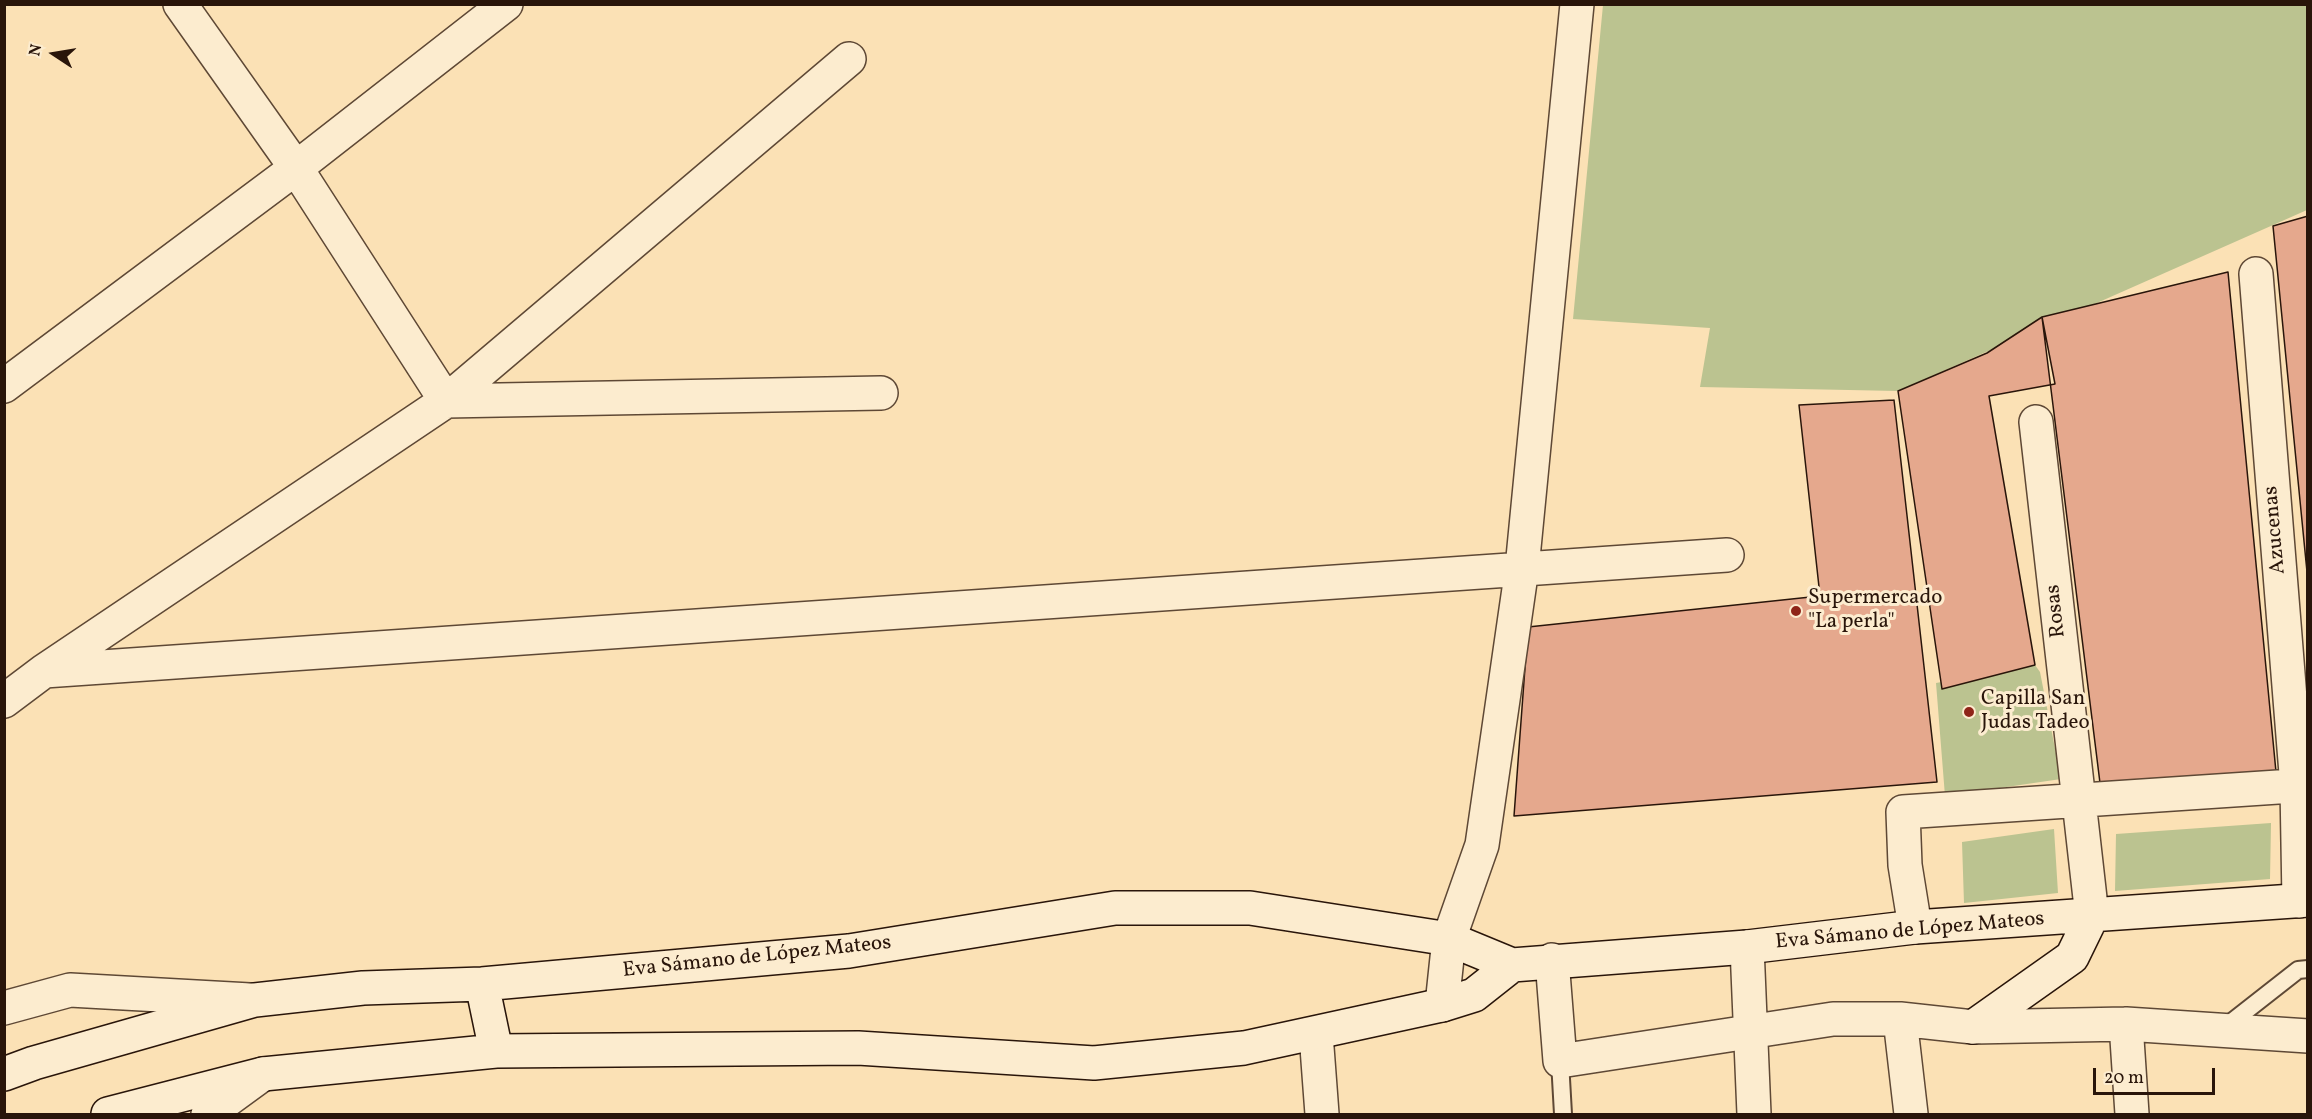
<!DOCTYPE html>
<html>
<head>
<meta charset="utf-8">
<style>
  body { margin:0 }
  #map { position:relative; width:2312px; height:1119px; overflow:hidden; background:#fbe1b5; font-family:Vollkorn,serif }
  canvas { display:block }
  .frame { position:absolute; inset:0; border:6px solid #29150a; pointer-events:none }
  .north { position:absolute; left:24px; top:24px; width:60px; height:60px; -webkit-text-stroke:4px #fceccf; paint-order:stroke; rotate:282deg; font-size:16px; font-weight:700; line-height:24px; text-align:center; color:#29150a }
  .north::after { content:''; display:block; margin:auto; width:21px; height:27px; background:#29150a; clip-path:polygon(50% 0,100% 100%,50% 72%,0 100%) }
  .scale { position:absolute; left:2093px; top:1068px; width:122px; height:27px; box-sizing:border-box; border:3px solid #29150a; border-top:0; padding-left:8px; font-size:18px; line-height:21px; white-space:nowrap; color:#29150a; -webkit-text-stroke:4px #fceccf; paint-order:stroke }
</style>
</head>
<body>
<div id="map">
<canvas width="2312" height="1119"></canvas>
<div class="frame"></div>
<div class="north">N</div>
<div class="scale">20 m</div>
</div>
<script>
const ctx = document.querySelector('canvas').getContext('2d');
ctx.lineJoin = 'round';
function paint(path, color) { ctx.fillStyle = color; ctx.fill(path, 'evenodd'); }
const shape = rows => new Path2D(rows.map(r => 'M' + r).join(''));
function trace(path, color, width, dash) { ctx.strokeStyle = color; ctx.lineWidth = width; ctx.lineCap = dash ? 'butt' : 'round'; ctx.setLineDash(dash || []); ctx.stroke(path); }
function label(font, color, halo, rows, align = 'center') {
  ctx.font = font + ' Vollkorn,serif'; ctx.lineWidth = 6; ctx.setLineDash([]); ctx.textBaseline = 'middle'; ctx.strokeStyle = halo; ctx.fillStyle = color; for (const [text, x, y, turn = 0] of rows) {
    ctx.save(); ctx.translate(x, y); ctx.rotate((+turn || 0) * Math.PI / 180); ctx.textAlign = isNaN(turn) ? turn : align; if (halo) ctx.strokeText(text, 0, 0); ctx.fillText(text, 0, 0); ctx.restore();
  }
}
paint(shape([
  [1603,5,2307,5,2307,210,1898,391,1700,387,1710,328,1573,319],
  [2035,665,2040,672,2061,779,1945,796,1936,683],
  [2271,823,2270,879,2115,891,2116,834],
  [2054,829,2058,893,1964,903,1962,842]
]), '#bbc390');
const building = shape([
  [2308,216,2308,582,2273,226,2308,216],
  [2228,272,2276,772,2100,783,2042,317,2228,272],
  [2042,317,2055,384,1989,396,2035,665,1942,689,1898,391,1987,353,2042,317],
  [1894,400,1937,782,1514,816,1528,627,1820,596,1799,405,1894,400]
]);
paint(building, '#e5a88d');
trace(building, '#29150a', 1.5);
const service = shape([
  [2224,1028,2298,970,2308,969],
  [1560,1061,1563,1114]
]);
const minor = shape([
  [180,4,296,168,446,401,881,393],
  [2256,274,2297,786,2299,901],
  [4,386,296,168,506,4],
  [2036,422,2092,916],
  [44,671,1727,555],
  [4,701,44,671,446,401,849,59],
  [1915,927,1905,865,1903,812,2308,785],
  [1747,947,1754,1114],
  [1552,960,1560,1061,1833,1019,1900,1019,1973,1027,2126,1024,2308,1036],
  [1442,1005,1449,939,1482,845,1522,568,1577,4],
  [4,1008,70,990,250,1000],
  [1900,1019,1911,1114],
  [2126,1024,2132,1114],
  [1316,1034,1322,1114],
  [208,1114,263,1074]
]);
const secondary = shape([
  [482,984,496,1051],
  [1973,1027,2072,957,2092,916],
  [4,1074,34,1063,255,1000,363,988,482,984,849,951,1115,908,1250,908,1449,939,1512,965,1747,947,1915,927,2308,900],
  [108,1114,263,1074,496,1051,858,1048,1094,1063,1244,1048,1442,1005,1474,995,1512,965]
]);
trace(service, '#5e4835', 20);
trace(minor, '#5e4835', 36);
trace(secondary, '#29150a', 36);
trace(service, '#fceccf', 16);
trace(minor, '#fceccf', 33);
trace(secondary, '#fceccf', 33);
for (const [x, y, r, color] of [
  [1796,611,6,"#8f2418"],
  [1969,712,6,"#8f2418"]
]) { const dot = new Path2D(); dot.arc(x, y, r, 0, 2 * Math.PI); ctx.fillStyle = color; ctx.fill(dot); trace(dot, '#fceccf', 2); }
label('21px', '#29150a', '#fceccf', [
  ["Azucenas",2276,530,-95],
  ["Rosas",2057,611,-96],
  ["Eva Sámano de López Mateos",1910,932,-5],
  ["Eva Sámano de López Mateos",757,958,-6]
]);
label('21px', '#29150a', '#fceccf', [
  ["Supermercado",1808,599],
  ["\"La perla\"",1808,623],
  ["Capilla San",1981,700],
  ["Judas Tadeo",1981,724]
], 'left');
</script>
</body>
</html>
